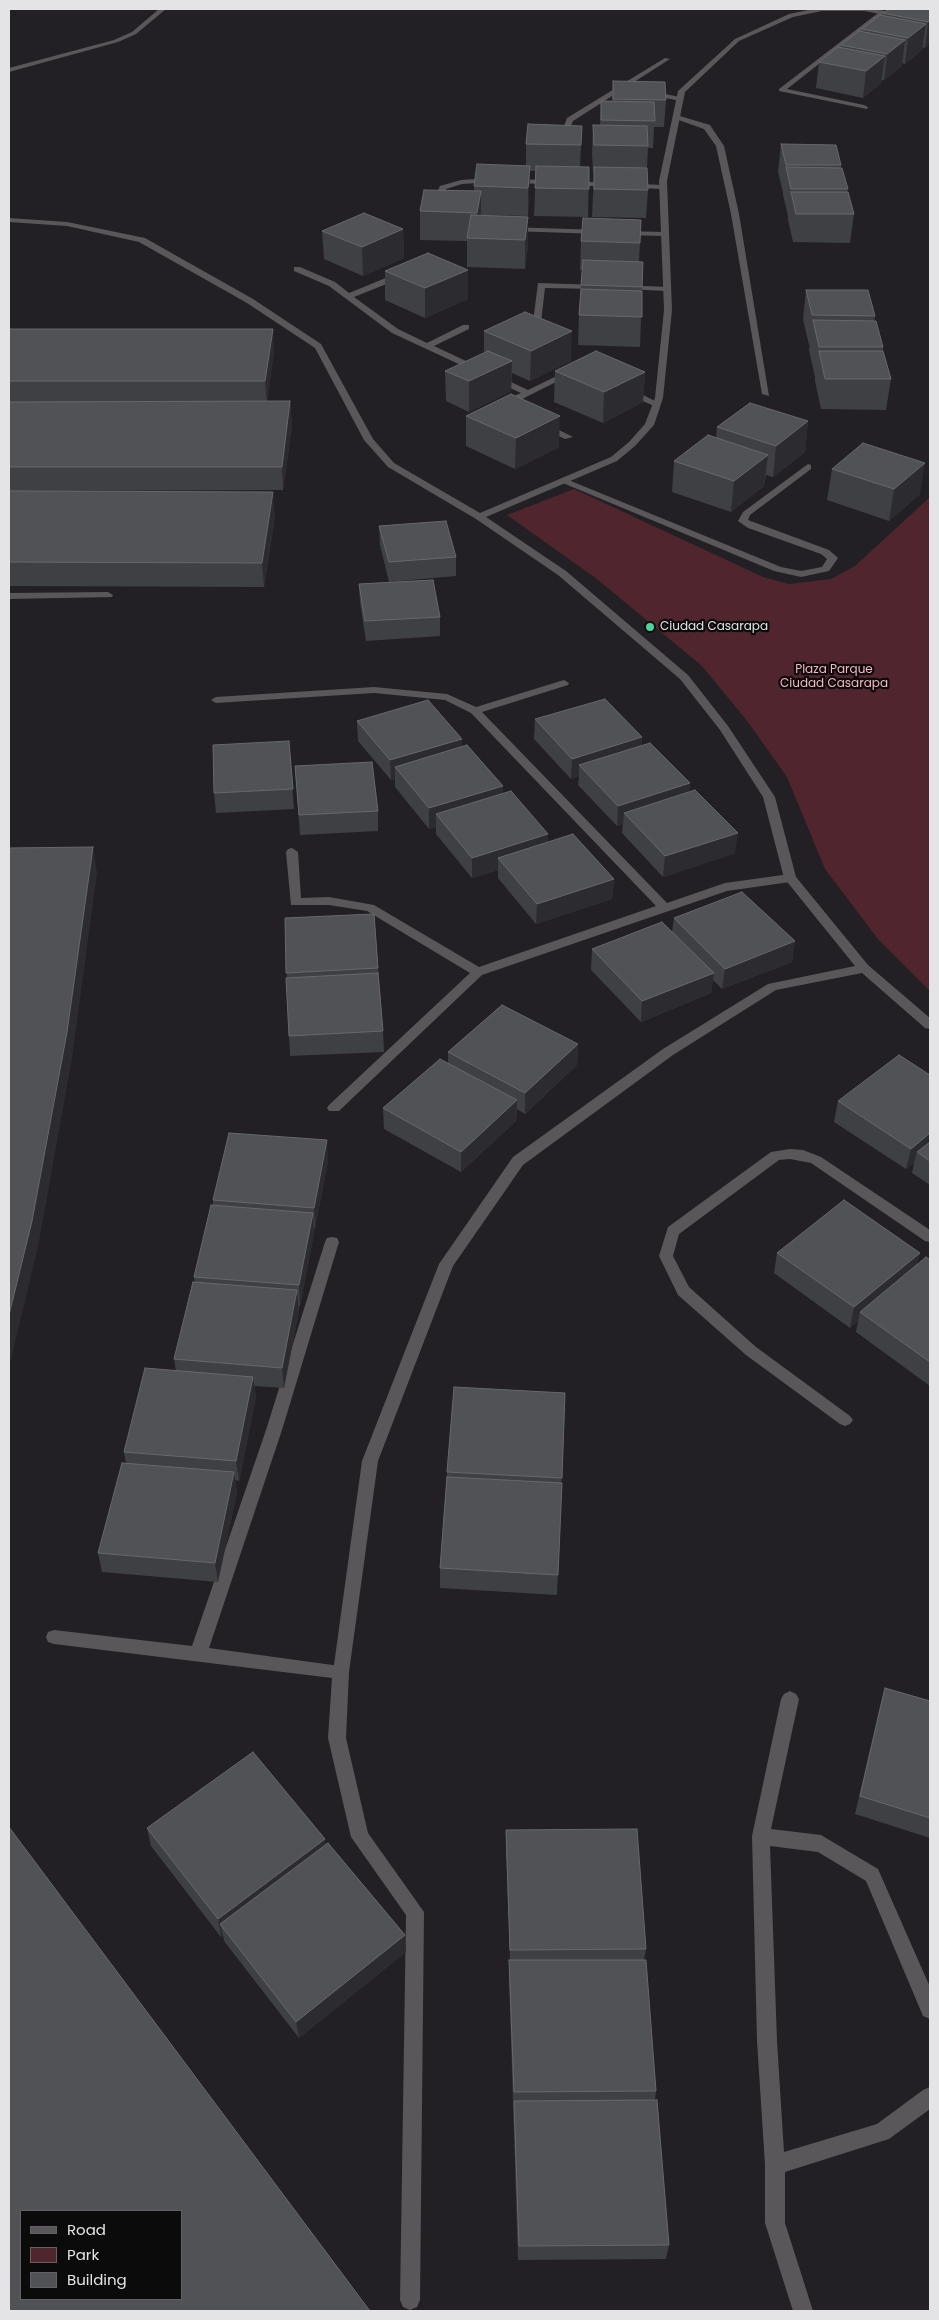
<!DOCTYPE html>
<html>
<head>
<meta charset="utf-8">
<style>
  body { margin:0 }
  #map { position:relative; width:939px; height:2320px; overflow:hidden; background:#222024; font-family:Poppins,sans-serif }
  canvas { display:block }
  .frame { position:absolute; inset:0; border:10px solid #e4e3e5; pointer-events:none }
  .legend { position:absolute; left:20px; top:2210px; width:162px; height:90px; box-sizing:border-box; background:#0b0b0c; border:1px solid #626163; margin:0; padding:6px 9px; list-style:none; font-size:15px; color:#e4e3e5 }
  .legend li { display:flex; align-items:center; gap:10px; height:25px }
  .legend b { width:25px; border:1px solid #626163 }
</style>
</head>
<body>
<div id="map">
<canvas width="939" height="2320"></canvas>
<div class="frame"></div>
<ul class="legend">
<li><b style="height:6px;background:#5a575b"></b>Road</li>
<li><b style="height:14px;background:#51252d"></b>Park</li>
<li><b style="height:14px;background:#515255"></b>Building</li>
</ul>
</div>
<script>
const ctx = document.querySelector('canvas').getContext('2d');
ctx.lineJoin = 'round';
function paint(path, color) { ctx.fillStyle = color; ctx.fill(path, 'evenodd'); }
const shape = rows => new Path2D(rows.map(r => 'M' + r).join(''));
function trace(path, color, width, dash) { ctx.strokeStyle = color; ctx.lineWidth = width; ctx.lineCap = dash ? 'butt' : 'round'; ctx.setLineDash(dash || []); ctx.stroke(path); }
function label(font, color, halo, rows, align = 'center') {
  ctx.font = font + ' Poppins,sans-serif'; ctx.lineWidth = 4.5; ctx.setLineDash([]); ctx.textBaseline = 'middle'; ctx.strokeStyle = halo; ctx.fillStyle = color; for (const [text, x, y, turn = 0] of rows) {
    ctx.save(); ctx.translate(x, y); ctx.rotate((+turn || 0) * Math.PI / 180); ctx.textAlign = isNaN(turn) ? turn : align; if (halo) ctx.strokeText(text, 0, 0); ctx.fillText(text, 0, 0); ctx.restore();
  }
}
paint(shape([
  [574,489,763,577,789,584,831,579,855,566,930,497,930,991,878,939,825,869,787,777,748,722,702,666,597,579,507,515]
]), '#51252d');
paint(shape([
  [882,10,884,13,787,89,864,105,868,107,867,109,779,91,779,89,882,10],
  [665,58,670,59,573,121,565,140,559,140,567,118,665,58],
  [649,91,680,97,684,99,680,101,647,94,647,92,649,91],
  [673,114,710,125,724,146,739,214,769,396,762,394,731,214,716,146,704,129,673,118,673,114],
  [493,178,663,185,667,187,663,189,493,182,462,184,446,189,437,210,430,208,440,186,461,180,493,178],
  [507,227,601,230,605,232,601,234,510,231,506,229,507,227],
  [620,231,665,232,669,234,665,236,623,235,619,233,620,231],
  [294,267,300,267,335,282,349,293,398,273,404,273,404,277,354,297,398,329,427,343,463,325,469,325,469,329,434,346,528,390,569,370,576,372,522,399,516,399,516,395,521,393,392,333,329,286,294,271,294,267],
  [538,283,599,285,603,287,599,289,545,288,541,322,537,325,533,322,538,283],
  [622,285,667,287,671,289,667,291,625,289,621,287,622,285],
  [625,389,631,389,661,404,654,406,625,393,625,389],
  [541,424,547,424,573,437,565,439,541,428,541,424],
  [808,464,811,465,811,469,750,515,748,520,829,550,838,558,829,571,801,577,774,571,558,481,566,479,781,567,801,571,822,567,827,559,821,554,748,528,738,521,743,512,808,464],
  [108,592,113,595,112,597,9,599,9,593,108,592],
  [564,680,569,683,568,685,482,712,667,903,725,883,790,874,796,878,790,882,727,891,482,975,339,1111,329,1111,327,1108,329,1105,470,973,367,911,329,905,291,905,286,852,288,849,292,848,298,852,301,898,329,897,374,905,479,967,656,906,471,713,445,700,374,693,216,703,211,700,216,697,374,687,447,694,476,707,564,680],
  [790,1149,803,1150,821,1157,930,1230,930,1242,925,1241,811,1163,790,1159,779,1160,679,1234,673,1256,689,1287,756,1347,850,1416,853,1420,850,1424,845,1426,840,1424,746,1355,678,1295,659,1256,668,1227,771,1152,790,1149],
  [332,1237,337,1238,339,1242,282,1430,209,1648,347,1667,349,1672,346,1738,368,1833,424,1912,420,2300,417,2307,410,2310,403,2307,400,2300,406,1915,351,1837,328,1738,332,1678,54,1644,48,1642,46,1637,48,1632,54,1630,192,1646,266,1430,325,1242,327,1238,332,1237],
  [790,1691,796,1694,799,1699,771,1829,821,1835,878,1869,930,1987,930,2019,923,2016,866,1881,818,1852,770,1846,777,2041,784,2152,877,2124,923,2090,930,2087,930,2109,889,2139,785,2172,785,2223,813,2311,793,2311,765,2223,765,2165,757,2041,752,1836,781,1699,784,1694,790,1691]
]), '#5a575b');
paint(shape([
  [159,9,166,9,136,34,118,42,9,72,9,68,114,40,132,32,159,9],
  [813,9,873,9,930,19,930,23,864,11,822,11,793,17,739,41,685,92,667,181,672,310,663,398,654,425,635,446,617,461,486,517,566,571,688,675,728,726,775,797,796,877,868,965,930,1018,930,1029,925,1028,862,973,776,990,673,1055,523,1165,453,1266,378,1461,349,1672,347,1677,341,1680,335,1677,333,1672,362,1461,439,1264,513,1157,663,1049,768,984,855,966,784,878,763,797,720,730,680,679,558,575,476,519,388,467,364,440,315,348,247,303,139,242,67,226,9,222,9,218,67,222,145,238,253,299,321,344,373,439,394,463,480,513,611,457,629,442,645,424,655,398,664,310,659,181,678,91,735,39,789,14,813,9]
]), '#5a575b');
paint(shape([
  [930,9,930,43,925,48,923,47,922,50,905,64,902,63,902,66,884,80,882,80,881,83,863,98,816,88,819,62,840,48,841,45,862,32,862,29,882,16,883,13],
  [613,81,666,100,664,127,654,127,653,148,648,148,647,168,648,190,646,218,592,217,594,172,593,172,592,153,593,125,600,125,601,101,612,101],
  [582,126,580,167,589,167,588,217,534,216,536,171,530,171,528,216,481,215,481,216,528,217,528,246,525,269,467,267,467,241,420,240,420,211,474,191,474,186,526,165,526,144],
  [781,144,841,165,841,168,848,189,847,192,854,214,850,243,793,242,788,220,788,216,783,195,783,192,778,172],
  [641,220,639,262,643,262,640,347,578,345,579,315,582,270,580,270,581,241],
  [403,229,404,258,363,276,324,259,322,231],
  [468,270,468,299,425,318,385,300,385,271],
  [806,290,875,316,874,321,883,347,883,351,891,379,886,410,821,409,815,381,815,377,809,350,810,345,809,345,803,319],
  [9,329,274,351,267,401,290,401,292,425,283,490,51,491,275,516,264,587,9,586],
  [484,331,571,361,530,381,512,373,511,391,469,412,446,401,445,371,484,353],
  [555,371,645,372,643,402,603,423,554,402],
  [466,416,559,447,515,469,466,446],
  [808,421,805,452,773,477,766,475,764,486,731,512,672,492,674,461,716,438,717,427],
  [832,469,920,494,889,521,827,500],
  [379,526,456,557,456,576,389,582,380,545],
  [359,584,440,617,440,636,366,641,360,603],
  [535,719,642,745,690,783,689,792,735,853,663,877,622,833,623,824,617,826,578,785,579,776,571,779,534,739],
  [357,721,462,747,503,794,548,842,614,879,612,899,536,924,498,878,498,870,472,878,436,834,436,827,429,829,395,787,395,779,391,780,358,741],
  [289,741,294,809,216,813,214,793],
  [295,766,378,811,378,831,300,835],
  [374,914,383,1031,384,1052,290,1056,289,1036,285,918],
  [674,918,795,941,792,962,722,989,713,980,711,993,641,1022,591,970,592,949,672,932],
  [578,1044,577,1065,525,1114,517,1109,516,1121,461,1172,384,1129,383,1108,448,1063,448,1052],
  [930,1075,930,1185,912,1173,914,1163,906,1169,834,1122,838,1101],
  [328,1161,315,1228,314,1228,314,1233,300,1306,299,1306,299,1311,284,1388,254,1386,256,1397,239,1481,235,1480,237,1492,218,1582,102,1572,98,1553,126,1463,124,1452,176,1371,174,1359,195,1283,194,1277,213,1205,213,1200],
  [777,1253,918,1264,930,1260,930,1386,856,1332,858,1321,850,1328,774,1273],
  [565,1393,557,1595,440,1588,440,1568,447,1472],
  [885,1688,930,1701,930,1838,855,1814,880,1706],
  [147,1828,326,1844,405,1935,406,1952,299,2038,224,1941,223,1935,221,1937,151,1846],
  [506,1830,646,1949,644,1960,656,2091,655,2100,669,2245,666,2259,518,2260,509,1977,510,1960,506,1848]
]), '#3f4044');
paint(shape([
  [930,20,930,43,925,48,928,22],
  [926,24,922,50,905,64,908,38],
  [905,40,902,66,884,80,887,54],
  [885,56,881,83,863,98,866,71],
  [530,166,529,193,528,216,528,188],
  [481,191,481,220,477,238,477,213],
  [528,217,528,246,525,269,525,240],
  [403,229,404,258,363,276,362,247],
  [468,270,468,299,425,318,425,288],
  [273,329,274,351,267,404,265,381],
  [572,331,571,361,530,381,531,351],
  [512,361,511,391,469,412,469,381],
  [645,372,643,402,603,423,604,392],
  [290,401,292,425,283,490,282,467],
  [560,416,559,447,515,469,516,438],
  [808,421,805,452,773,477,776,446],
  [768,455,764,486,731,512,734,481],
  [925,463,920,494,889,521,894,489],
  [273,492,275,516,264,587,262,563],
  [642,737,641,757,579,765,579,776,571,779,572,759],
  [462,739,462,759,395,767,395,779,391,780,390,760],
  [690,783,688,803,624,813,623,824,617,826,618,806],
  [503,786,503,806,436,814,436,827,429,829,429,808],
  [738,833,735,853,663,877,665,856],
  [548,834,548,854,498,858,498,870,472,878,472,858],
  [93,847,97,873,72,1058,38,1247,9,1367,9,1315],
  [614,879,612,899,536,924,537,904],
  [795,941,792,962,722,989,725,969],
  [714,973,711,993,641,1022,642,1001],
  [578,1044,577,1065,525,1114,525,1093],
  [517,1100,516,1121,461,1172,461,1152],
  [930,1133,930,1150,917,1152,914,1163,906,1169,911,1149],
  [327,1140,328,1161,315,1228,314,1208],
  [313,1213,314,1233,300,1306,299,1285],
  [920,1253,915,1273,860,1312,858,1321,850,1328,854,1307],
  [297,1290,299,1311,284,1388,282,1368],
  [253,1377,256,1397,239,1481,236,1461],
  [234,1472,237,1492,218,1582,215,1563],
  [325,1839,327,1857,220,1924,223,1935,221,1937,218,1919],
  [405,1935,406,1952,299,2038,296,2022]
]), '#2c2c30');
const building = shape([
  [889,9,930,9,930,20,928,22,883,13,889,9],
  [880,15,926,24,908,38,862,29,880,15],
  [859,31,905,40,887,54,841,45,859,31],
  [838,47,885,56,866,71,819,62,838,47],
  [613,81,665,82,666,100,613,99,613,81],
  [601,101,654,102,655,121,601,120,601,101],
  [528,124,582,126,581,145,526,144,528,124],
  [593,125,647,126,648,146,594,145,593,125],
  [781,144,836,145,841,165,786,165,781,144],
  [477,164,530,166,528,188,474,186,477,164],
  [536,166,589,167,589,189,535,188,536,166],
  [594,167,647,168,648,190,594,189,594,167],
  [786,167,842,168,848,189,791,189,786,167],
  [424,190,481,191,477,213,420,211,424,190],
  [791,192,848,192,854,214,796,214,791,192],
  [364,213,403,229,362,247,322,231,364,213],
  [471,215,528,217,525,240,467,238,471,215],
  [583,218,641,220,640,243,581,241,583,218],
  [428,253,468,270,425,288,385,271,428,253],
  [583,260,643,262,642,287,581,285,583,260],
  [581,289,642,291,642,317,579,315,581,289],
  [806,290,868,290,875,316,812,315,806,290],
  [525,312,572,331,531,351,484,331,525,312],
  [813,320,876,321,883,347,819,347,813,320],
  [9,329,273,329,265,381,9,381,9,329],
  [488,351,512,361,469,381,445,371,488,351],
  [596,351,645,372,604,392,555,371,596,351],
  [819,351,883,351,891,379,825,379,819,351],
  [511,394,560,416,516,438,466,416,511,394],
  [290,401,282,467,9,467,9,402,290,401],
  [750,403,808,421,776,446,717,427,750,403],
  [708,435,768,455,734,481,674,461,708,435],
  [863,443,925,463,894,489,832,469,863,443],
  [9,491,273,492,262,563,9,562,9,491],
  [446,521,456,557,389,562,379,526,446,521],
  [433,580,440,617,365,621,359,584,433,580],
  [605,699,642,737,572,759,535,719,605,699],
  [428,700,462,739,390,760,357,721,428,700],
  [289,741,293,789,214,793,213,745,289,741],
  [650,743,690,783,618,806,579,765,650,743],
  [467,745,503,786,429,808,395,767,467,745],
  [372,762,378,811,299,815,295,766,372,762],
  [695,790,738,833,665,856,624,813,695,790],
  [511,791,548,834,472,858,436,814,511,791],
  [573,834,614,879,537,904,498,858,573,834],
  [93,847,67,1032,32,1221,9,1315,9,848,93,847],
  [742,892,795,941,725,969,674,918,742,892],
  [374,914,378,968,286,973,285,918,374,914],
  [662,922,714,973,642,1001,592,949,662,922],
  [378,973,383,1031,289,1036,286,978,378,973],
  [502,1005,578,1044,525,1093,448,1052,502,1005],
  [899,1055,930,1075,930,1133,911,1149,838,1101,899,1055],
  [440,1059,517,1100,461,1152,383,1108,440,1059],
  [229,1133,327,1140,314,1208,213,1200,229,1133],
  [930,1142,930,1161,917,1152,930,1142],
  [844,1200,920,1253,854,1307,777,1253,844,1200],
  [211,1205,313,1213,299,1285,194,1277,211,1205],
  [926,1257,930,1260,930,1362,860,1312,926,1257],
  [193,1282,297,1290,282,1368,174,1359,193,1282],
  [145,1368,253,1377,236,1461,124,1452,145,1368],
  [454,1387,565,1393,562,1478,447,1472,454,1387],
  [122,1463,234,1472,215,1563,98,1553,122,1463],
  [447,1477,562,1483,558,1575,440,1568,447,1477],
  [885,1688,930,1701,930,1818,860,1796,885,1688],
  [253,1752,325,1839,218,1919,147,1828,253,1752],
  [9,1827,370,2311,9,2311,9,1827],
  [21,2211,181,2211,181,2299,21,2299,21,2211],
  [637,1829,646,1949,510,1950,506,1830,637,1829],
  [328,1843,405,1935,296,2022,220,1924,328,1843],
  [509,1960,646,1960,656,2091,514,2092,509,1960],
  [657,2100,669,2245,519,2246,514,2101,657,2100]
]);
paint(building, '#515255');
trace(building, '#68686c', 1);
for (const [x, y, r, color] of [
  [650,627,5,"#4ad49c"]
]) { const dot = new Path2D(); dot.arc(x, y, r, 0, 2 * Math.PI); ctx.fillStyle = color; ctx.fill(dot); trace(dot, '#0b0b0c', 2); }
label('12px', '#e4e3e5', '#0b0b0c', [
  ["Ciudad Casarapa",660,627]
], 'left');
label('12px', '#f9b6bf', '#0b0b0c', [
  ["Plaza Parque",834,670],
  ["Ciudad Casarapa",834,684]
]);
</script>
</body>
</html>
